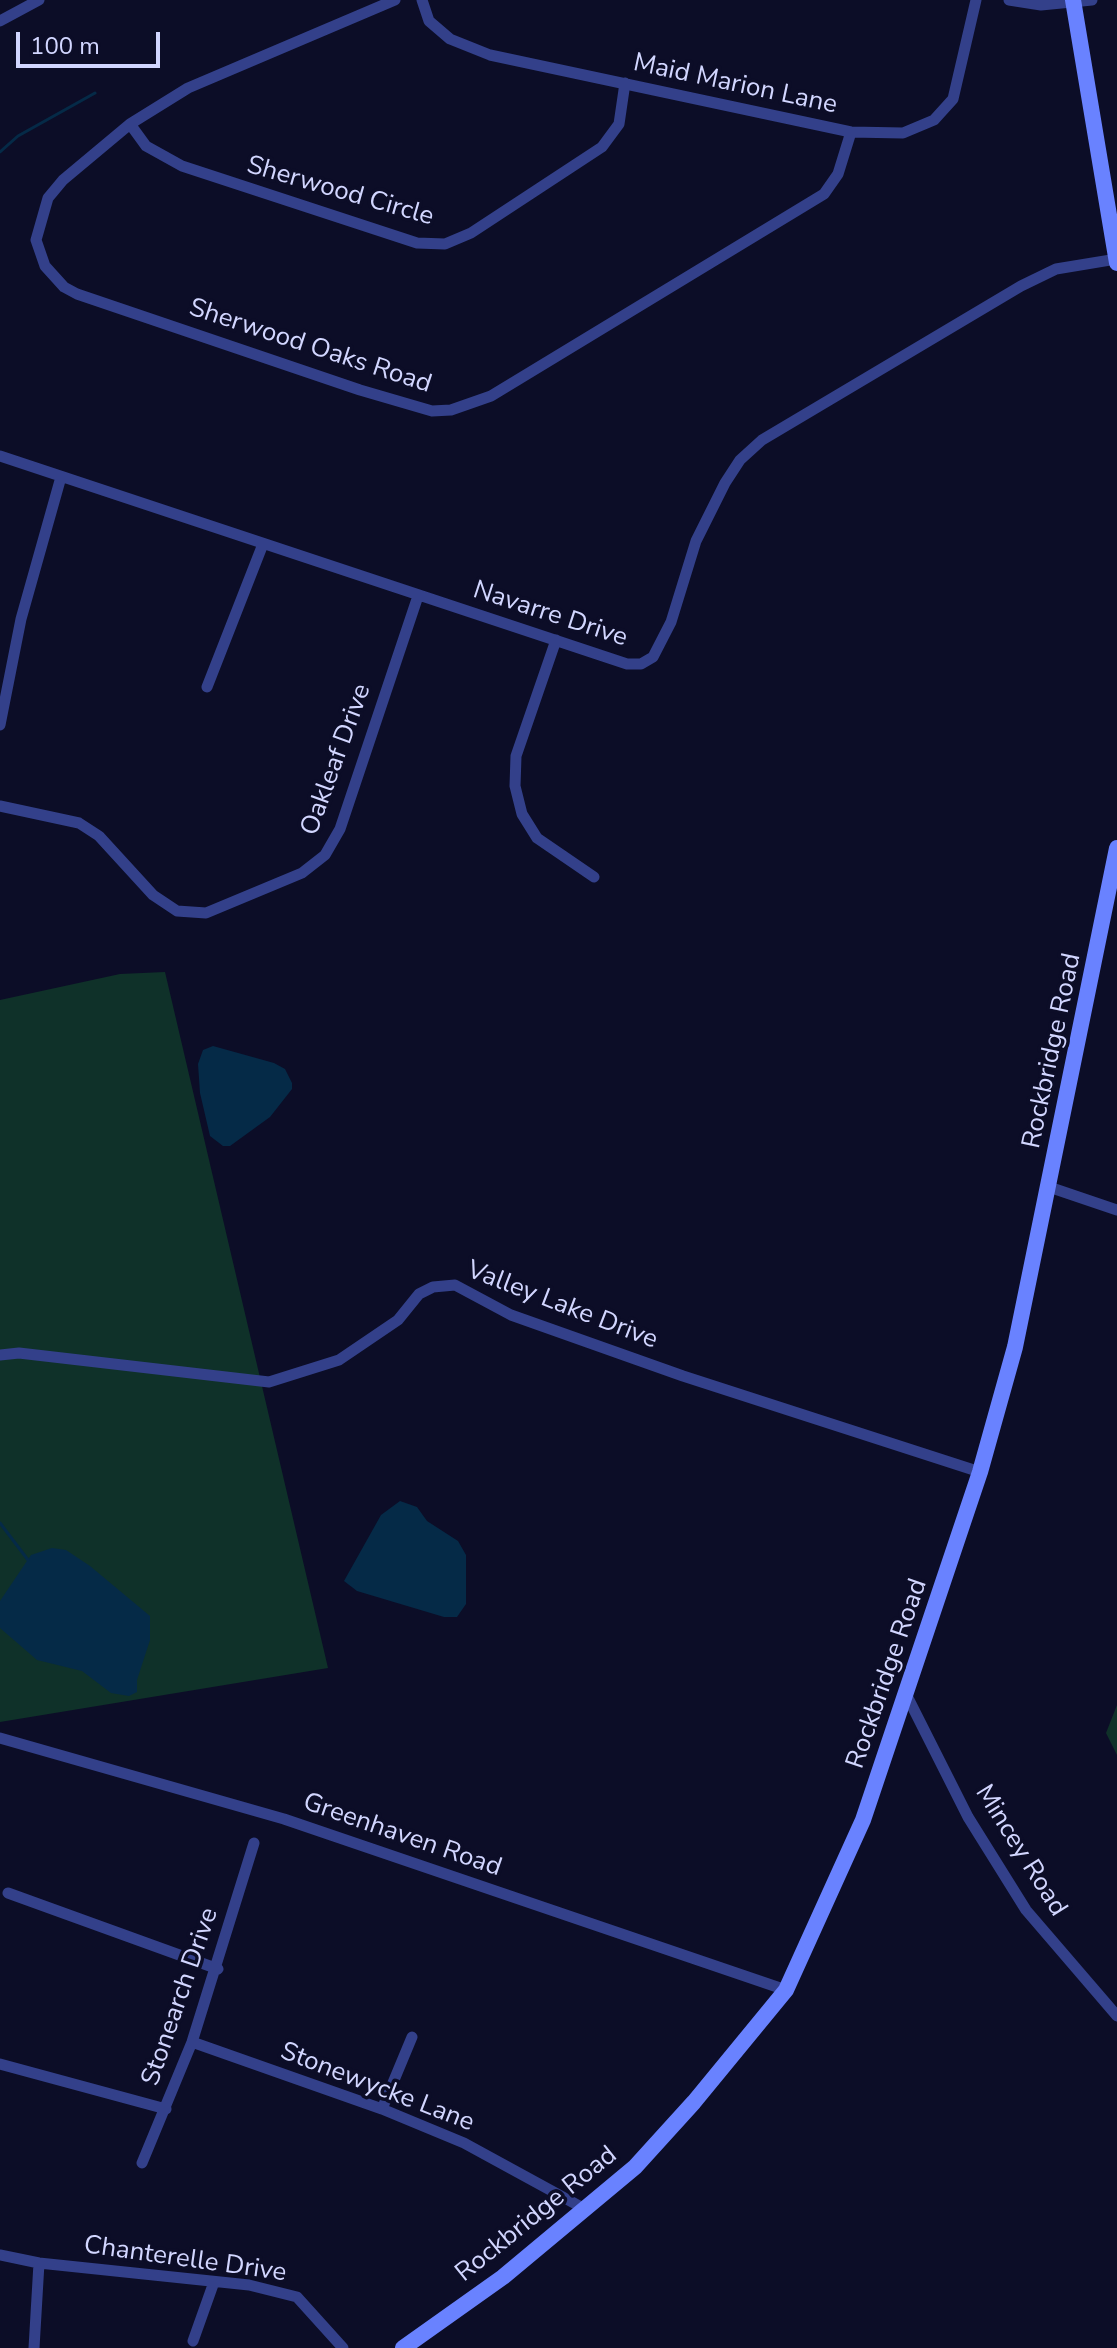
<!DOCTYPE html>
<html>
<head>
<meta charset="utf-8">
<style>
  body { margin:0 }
  #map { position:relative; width:1117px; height:2348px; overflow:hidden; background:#0c0d27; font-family:"Nunito Sans",sans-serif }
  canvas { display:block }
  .scale { position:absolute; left:16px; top:32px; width:144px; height:36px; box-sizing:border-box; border:4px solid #d2d6ff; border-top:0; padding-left:10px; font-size:24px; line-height:28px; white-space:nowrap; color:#d2d6ff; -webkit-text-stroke:6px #0c0d27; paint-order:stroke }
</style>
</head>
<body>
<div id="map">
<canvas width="1117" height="2348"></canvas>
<div class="scale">100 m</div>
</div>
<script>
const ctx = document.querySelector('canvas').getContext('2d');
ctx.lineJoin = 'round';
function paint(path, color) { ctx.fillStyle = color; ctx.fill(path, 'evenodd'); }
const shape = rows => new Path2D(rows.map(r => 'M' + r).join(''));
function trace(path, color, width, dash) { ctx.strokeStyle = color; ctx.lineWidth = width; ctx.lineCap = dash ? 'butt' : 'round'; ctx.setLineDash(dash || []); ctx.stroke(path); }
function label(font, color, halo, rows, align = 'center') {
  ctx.font = font + ' "Nunito Sans",sans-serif'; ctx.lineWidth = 7; ctx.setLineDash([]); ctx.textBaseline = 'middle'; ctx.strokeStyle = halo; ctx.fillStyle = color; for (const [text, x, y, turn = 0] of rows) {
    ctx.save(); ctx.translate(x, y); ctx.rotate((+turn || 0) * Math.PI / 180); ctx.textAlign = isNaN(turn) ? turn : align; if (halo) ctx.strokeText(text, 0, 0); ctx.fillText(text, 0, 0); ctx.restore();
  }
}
paint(shape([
  [165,972,328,1668,0,1722,0,1000,120,974],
  [1117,1705,1117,1755,1106,1733]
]), '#0f3129');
paint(shape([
  [213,1046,274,1063,285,1069,292,1083,292,1089,270,1117,230,1146,223,1146,210,1136,200,1093,198,1064,203,1050],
  [400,1501,417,1507,427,1521,458,1541,466,1555,466,1604,457,1617,444,1617,357,1591,344,1581,381,1515],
  [52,1548,66,1550,90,1566,150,1616,150,1640,137,1680,137,1692,129,1696,111,1693,82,1671,37,1660,0,1628,0,1601,31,1555]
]), '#052a47');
trace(shape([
  [0,152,18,136,95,93],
  [0,1523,28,1560]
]), '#052a47', 3);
trace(shape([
  [395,0,188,88,130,124,63,180,48,198,36,240,45,266,64,287,77,294,360,390,432,411,451,410,491,396,824,194,838,174,851,132],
  [422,0,429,21,450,39,490,55,851,132,903,133,934,120,953,99,976,0],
  [1009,0,1041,5,1092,0],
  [0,21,39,0],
  [130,124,146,146,182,166,417,243,445,244,471,233,602,147,619,124,625,83],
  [0,456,627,664,641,664,653,657,671,622,696,541,725,483,740,460,762,440,1021,286,1056,269,1117,259],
  [556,640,516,756,515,786,522,814,537,838,594,877],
  [207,687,263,544],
  [0,725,21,619,61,477],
  [0,806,79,823,99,836,153,895,177,911,206,913,302,873,325,855,340,829,418,596],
  [1049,1187,1117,1210],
  [0,1355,19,1353,269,1382,339,1360,398,1320,419,1294,433,1287,455,1285,511,1315,683,1376,980,1472],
  [906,1694,968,1817,1026,1910,1117,2016],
  [0,1738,284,1819,786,1990],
  [8,1893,218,1969],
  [192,2042,382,2109,464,2143,583,2208],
  [0,2064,166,2109],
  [382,2109,412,2037],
  [142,2163,192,2042,254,1843],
  [0,2255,39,2263,249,2285,297,2297,343,2348],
  [193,2341,214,2282],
  [34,2348,39,2263]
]), '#33408a', 11);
trace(shape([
  [1073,0,1117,263],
  [403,2348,503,2277,635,2167,694,2102,786,1990,863,1820,980,1472,1015,1347,1117,848]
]), '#6982ff', 16);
label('26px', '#d2d6ff', '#0c0d27', [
  ["Maid Marion Lane",735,85,12],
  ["Sherwood Circle",340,192,16],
  ["Sherwood Oaks Road",310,347,18],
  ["Navarre Drive",550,615,18],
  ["Oakleaf Drive",337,760,-70],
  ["Rockbridge Road",1053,1051,-78],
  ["Valley Lake Drive",562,1306,21],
  ["Rockbridge Road",888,1674,-71],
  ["Greenhaven Road",402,1836,19],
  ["Mincey Road",1020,1851,58],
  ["Stonearch Drive",181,1997,-71],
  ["Stonewycke Lane",377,2088,21],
  ["Rockbridge Road",537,2215,-39],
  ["Chanterelle Drive",185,2260,8]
]);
</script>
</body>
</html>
